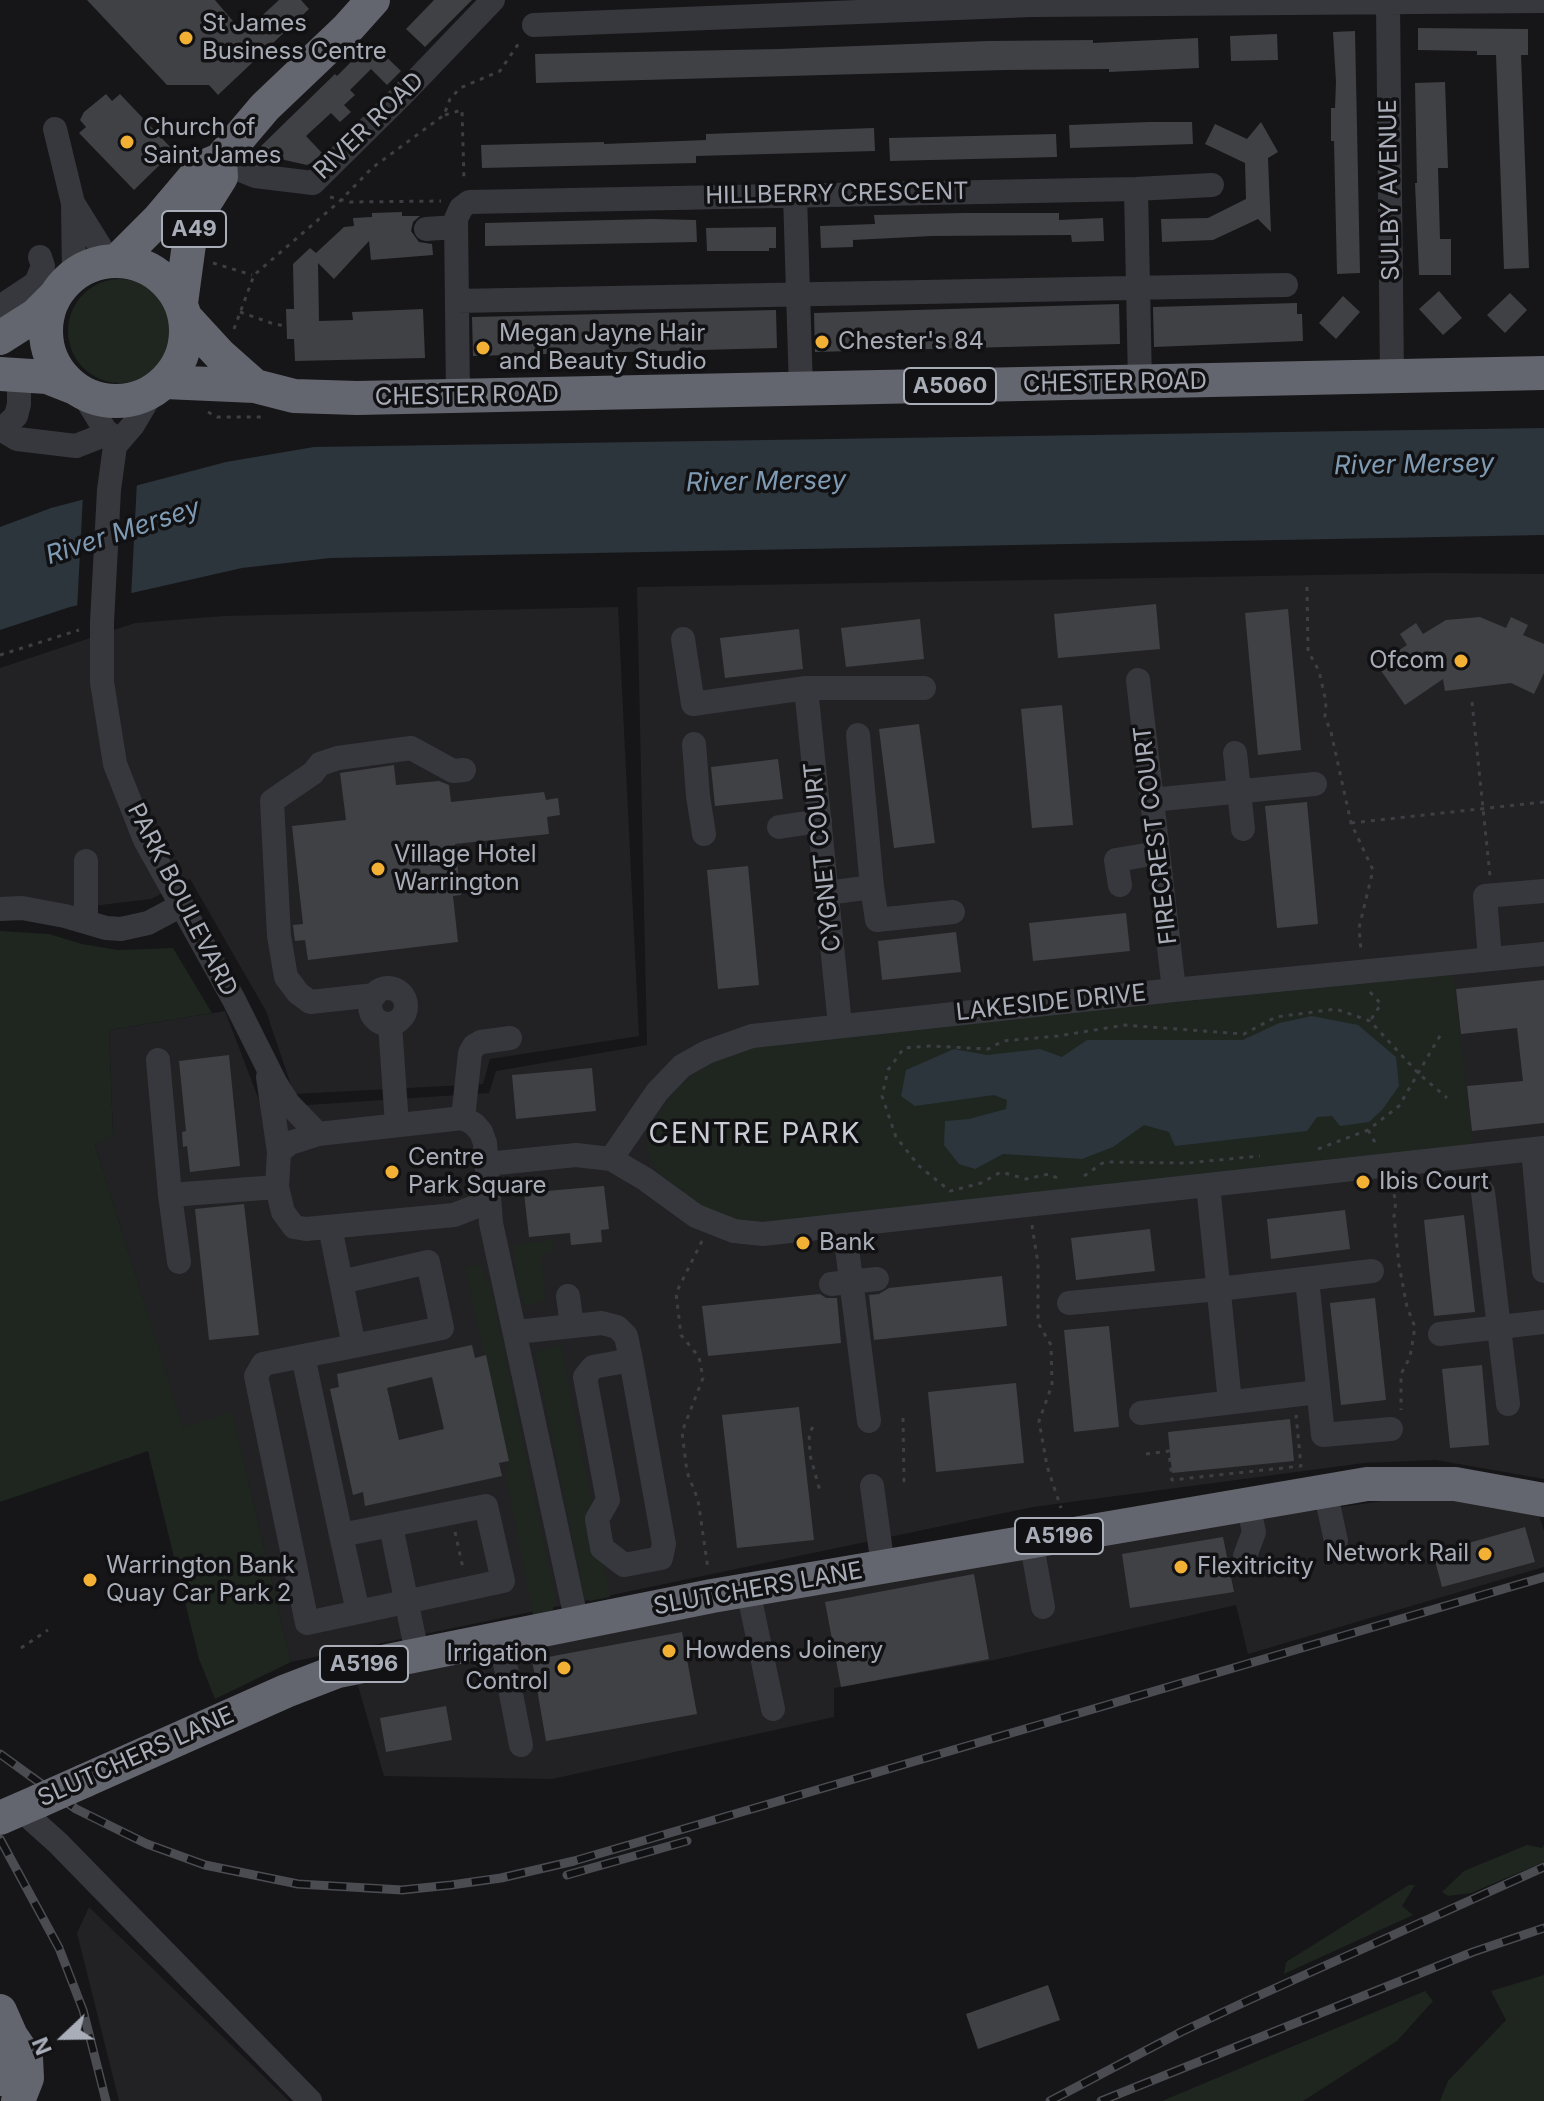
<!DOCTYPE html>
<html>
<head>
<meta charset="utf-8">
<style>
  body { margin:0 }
  #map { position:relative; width:1544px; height:2101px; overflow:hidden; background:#161618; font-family:Inter,sans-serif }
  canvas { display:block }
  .north { position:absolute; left:24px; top:1997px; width:80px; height:80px; -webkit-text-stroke:6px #111113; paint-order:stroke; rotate:248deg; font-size:22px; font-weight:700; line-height:32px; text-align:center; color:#a8adb8 }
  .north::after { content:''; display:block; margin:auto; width:28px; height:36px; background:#a8adb8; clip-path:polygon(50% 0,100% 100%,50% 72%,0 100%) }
</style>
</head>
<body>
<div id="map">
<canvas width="1544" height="2101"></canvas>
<div class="north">N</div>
</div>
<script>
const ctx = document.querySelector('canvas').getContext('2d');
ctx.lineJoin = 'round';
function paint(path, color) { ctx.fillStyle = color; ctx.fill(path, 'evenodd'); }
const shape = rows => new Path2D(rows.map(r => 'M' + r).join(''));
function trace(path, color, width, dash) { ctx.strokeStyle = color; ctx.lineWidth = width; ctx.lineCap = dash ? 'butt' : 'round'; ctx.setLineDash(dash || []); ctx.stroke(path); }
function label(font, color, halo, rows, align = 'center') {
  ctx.font = font + ' Inter,sans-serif'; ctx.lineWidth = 7; ctx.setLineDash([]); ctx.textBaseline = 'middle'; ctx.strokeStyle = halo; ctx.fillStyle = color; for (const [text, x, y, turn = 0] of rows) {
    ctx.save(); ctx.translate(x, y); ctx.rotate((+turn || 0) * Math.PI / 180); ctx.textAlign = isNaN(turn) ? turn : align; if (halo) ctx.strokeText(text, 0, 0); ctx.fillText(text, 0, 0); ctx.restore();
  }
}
paint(shape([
  [1432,573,1544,574,1544,1479,1436,1460,1364,1463,1033,1507,291,1662,232,1413,183,1428,95,1145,113,1135,109,1030,225,1011,262,1108,489,1093,496,1071,647,1045,637,587],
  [618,607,639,1036,490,1059,483,1084,294,1094,266,1011,190,879,151,899,84,907,0,904,0,668,135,623,224,616],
  [1445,1492,1539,1516,1544,1531,1544,1567,1248,1654,1236,1605,994,1660,834,1688,834,1717,552,1779,384,1776,357,1682,798,1594,1232,1517,1320,1510],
  [89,1907,289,2101,119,2101,77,1933]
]), '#222225');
paint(shape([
  '68 331a52 52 0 1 1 104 0a52 52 0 1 1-104 0Z',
  [0,931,49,934,82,944,118,950,173,948,212,1013,109,1030,113,1136,95,1145,183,1427,232,1412,291,1662,215,1699,199,1659,148,1451,0,1502],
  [1453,973,1473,1149,777,1222,729,1218,699,1205,657,1172,648,1152,646,1133,676,1089,703,1067,732,1052,759,1046],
  [553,1240,554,1253,541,1254,546,1301,524,1305,517,1286,513,1245],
  [479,1265,491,1287,556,1602,549,1617,534,1620,506,1477,509,1467,465,1267],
  [561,1345,610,1597,590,1601,584,1596,535,1354,540,1350],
  [1527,1845,1542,1848,1544,1845,1544,1862,1471,1893,1448,1896,1442,1892,1464,1871],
  [1409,1885,1415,1885,1402,1906,1413,1915,1284,1974,1286,1962],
  [1544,1975,1544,2101,1440,2101,1448,2081,1506,2020,1491,1991],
  [1425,1991,1433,2001,1397,2041,1303,2101,1162,2101]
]), '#1e261f');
paint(shape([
  [1544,428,1544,535,330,558,242,568,70,607,0,630,0,527,51,508,226,462,314,447],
  [1312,1016,1358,1025,1396,1057,1399,1086,1382,1110,1369,1122,1340,1126,1332,1116,1317,1117,1307,1131,1175,1146,1169,1132,1144,1125,1113,1147,1082,1159,1003,1154,975,1169,959,1164,944,1145,945,1121,969,1119,1006,1109,1007,1100,994,1095,915,1106,901,1096,906,1070,954,1049,987,1055,1040,1049,1062,1057,1087,1040,1243,1040,1279,1023]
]), '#2c353c');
paint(shape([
  [137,481,131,598,77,610,83,495]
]), '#161618');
paint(shape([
  [87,0,215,0,243,33,279,0,301,0,309,9,218,95,209,85,167,85],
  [434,0,472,0,425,47,406,29],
  [1418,28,1528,29,1528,55,1521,55,1529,268,1504,269,1496,55,1477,55,1477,51,1418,50],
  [1355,31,1360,273,1337,274,1334,141,1331,141,1331,108,1335,108,1336,82,1333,32],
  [1277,34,1278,60,1231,61,1230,36],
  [1198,38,1199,68,1109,72,1109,69,1005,70,536,83,535,54,779,49,988,41,1093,40,1093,43],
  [376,47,401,71,387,85,371,69,350,90,355,95,344,105,351,112,340,122,331,113,306,136,322,153,313,162,307,165,271,157,261,146,335,74,337,76,357,56,363,61],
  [1445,82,1448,168,1438,168,1440,239,1451,239,1451,275,1419,275,1415,183,1417,183,1415,83],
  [106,94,112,101,120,94,174,151,134,190,79,133,86,127,80,120,84,112],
  [1149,122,1192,122,1193,144,1070,148,1069,125],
  [1261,122,1278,152,1268,158,1271,232,1258,219,1213,240,1162,242,1161,219,1208,218,1246,199,1245,163,1205,144,1215,124,1247,139],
  [874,128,875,151,696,156,696,163,482,168,481,145,604,142,604,144,706,140,706,134],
  [1056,134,1057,157,890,161,889,138],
  [402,212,402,216,420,216,413,222,411,231,419,242,432,244,433,255,371,260,369,241,334,279,318,263,319,321,353,320,352,312,423,309,425,358,295,361,294,339,287,339,286,309,294,309,293,264,310,248,316,253,344,227,354,226,353,218,372,217,372,213],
  [964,213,1059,213,1059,220,1103,218,1104,241,1072,242,1071,235,932,236,853,240,853,247,821,248,820,226,875,224,874,215],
  [652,219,696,220,697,242,485,246,485,223],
  [776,227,776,248,769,248,769,251,707,251,706,228],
  [1439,291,1462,318,1443,335,1419,309],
  [1510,293,1527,310,1505,333,1487,315],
  [1343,296,1360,312,1336,339,1319,323],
  [1297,303,1297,314,1302,314,1303,341,1154,347,1153,307],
  [1119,304,1120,344,815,352,814,313],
  [776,310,777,348,473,356,472,317],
  [1156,604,1160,649,1058,658,1054,614],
  [1288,609,1301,750,1258,755,1245,613],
  [1480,617,1506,628,1511,617,1528,625,1523,635,1544,644,1544,673,1534,694,1511,683,1445,691,1443,679,1405,705,1377,665,1407,645,1400,634,1416,623,1423,634,1446,620],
  [920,619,924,659,846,667,841,628],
  [799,629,803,669,725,678,720,638],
  [1062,705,1073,825,1032,828,1021,709],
  [919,724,935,843,894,848,879,729],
  [778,759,783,799,715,806,711,767],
  [394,765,396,785,439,781,449,785,451,802,544,792,546,800,558,798,560,815,547,817,549,834,455,844,461,895,453,896,458,942,308,960,305,940,295,941,294,934,293,925,303,924,292,826,346,820,340,773],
  [1307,802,1318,924,1277,928,1265,806],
  [748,866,759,985,718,989,707,870],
  [1126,913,1130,951,1033,961,1029,923],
  [956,932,961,972,882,980,878,941],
  [1544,980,1544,1123,1472,1131,1467,1086,1523,1081,1517,1028,1461,1034,1456,989],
  [229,1055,240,1166,190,1172,187,1146,183,1147,182,1132,186,1131,179,1061],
  [592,1068,596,1111,516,1119,512,1075],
  [604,1186,609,1229,601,1230,602,1242,571,1245,570,1233,529,1237,524,1193],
  [244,1204,259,1335,209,1340,195,1209],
  [1345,1210,1350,1249,1271,1259,1267,1219],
  [1464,1215,1475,1312,1434,1316,1424,1220],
  [1150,1229,1155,1271,1076,1280,1071,1238],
  [1002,1276,1007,1326,874,1340,869,1295,879,1294,889,1288],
  [820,1294,826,1298,837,1298,841,1343,708,1356,702,1306],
  [1375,1298,1386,1400,1341,1405,1330,1303],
  [1109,1326,1119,1427,1074,1432,1064,1330],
  [472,1345,475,1358,486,1355,509,1461,499,1463,502,1476,365,1506,363,1492,353,1495,330,1389,339,1387,337,1374],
  [432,1377,444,1429,399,1440,387,1388],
  [1482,1365,1489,1445,1450,1448,1442,1369],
  [1016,1383,1024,1463,936,1472,928,1392],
  [799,1407,814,1540,737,1548,722,1415],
  [1290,1419,1294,1461,1172,1473,1168,1432],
  [1525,1527,1535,1562,1442,1587,1433,1553],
  [1223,1537,1234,1592,1130,1608,1122,1554],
  [974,1574,989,1659,841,1687,825,1602],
  [682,1632,697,1714,546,1741,532,1660],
  [446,1706,452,1740,386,1752,380,1718],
  [1048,1985,1060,2020,978,2049,966,2014]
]), '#404145');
trace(shape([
  [445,115,462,110,464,180],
  [330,197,350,202,441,201],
  [213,263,252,275],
  [240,312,274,324,286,326],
  [234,329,254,275,340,201,372,168,444,115,450,99,460,88,500,71,521,40],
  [208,412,217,417,263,417],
  [1307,587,1308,651,1319,671,1326,702,1325,717,1331,732,1351,823,1373,870,1359,928,1361,950],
  [0,655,79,630],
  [1472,702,1490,876],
  [1351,823,1544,802],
  [1370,992,1381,1004,1370,1021],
  [1368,1130,1376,1144],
  [1318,1149,1368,1130,1399,1106,1441,1034],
  [1084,1176,1104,1162,1187,1163,1260,1156],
  [1057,1178,1049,1174,1026,1179,1001,1172,981,1183,950,1191,919,1166,896,1137,882,1096,888,1070,904,1048,930,1046,988,1049,1003,1041,1058,1036,1125,1025,1244,1034,1276,1017,1336,1009,1370,1021,1418,1073,1447,1098],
  [1390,1185,1396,1200,1394,1216,1399,1265,1407,1307,1415,1327,1410,1357,1401,1374,1401,1410],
  [1032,1225,1038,1264,1038,1323,1051,1345,1052,1385,1039,1421,1047,1466,1061,1508],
  [702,1241,676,1293,681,1335,699,1357,703,1378,682,1432,687,1472,698,1500,708,1569],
  [903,1418,904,1482],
  [813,1427,809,1433,810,1455,820,1491],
  [1146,1454,1169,1451,1172,1480,1301,1466,1296,1415],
  [455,1532,463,1568],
  [21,1648,48,1630]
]), '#3d3f44', 3, [4, 6]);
trace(shape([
  [1388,3,1392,377],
  [534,25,1032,5,1544,1],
  [55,129,73,203,74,275],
  [222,157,238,169,255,176,313,183,402,95,493,0],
  [1136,189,1140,383],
  [795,195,801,389],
  [73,203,109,261],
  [426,229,456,227],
  [457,301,1286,285],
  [0,307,36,283,43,266,40,257],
  [83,394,115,446,109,490,102,622,102,682,115,764,145,840,234,1000,276,1084,288,1103,318,1134],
  [458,396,456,219,461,208,469,202,1136,189,1212,185],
  [2,430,17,439,76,446,109,433],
  [0,431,16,416,19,404,19,374],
  [115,446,133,425,153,391],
  [683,639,693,704,806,688,924,688],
  [1138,680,1174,990],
  [806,688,840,1025],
  [694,744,698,796,704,834],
  [1235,753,1243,829],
  [1151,800,1315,784],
  [779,827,820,821],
  [1120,885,1116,860,1158,853],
  [872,887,877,920,953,912],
  [827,893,872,887,858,735],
  [0,909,22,908,65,916,106,928,121,929,148,923,182,905],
  [86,922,86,861],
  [1490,959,1485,896,1544,891],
  '370 1006a18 18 0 1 1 36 0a18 18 0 1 1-36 0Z',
  [375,995,310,1002,298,993,286,977,279,936,272,801,313,773,320,764,338,758,411,748,453,771,464,770],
  [390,1024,397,1125],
  [158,1060,170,1195],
  [268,1077,279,1152,277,1187,283,1212,294,1227,306,1229,454,1215,480,1205,488,1194],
  [463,1118,470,1053,474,1046,481,1042,510,1038],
  [1533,1149,1544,1271],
  [279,1152,290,1143,318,1134,463,1118,474,1124,481,1132,485,1143,491,1223,577,1623],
  [611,1159,645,1179,696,1216,734,1231,763,1234,1544,1148],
  [487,1164,576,1155,611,1159,657,1092,682,1066,707,1052,752,1036,1174,990,1544,954],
  [1208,1185,1230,1402],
  [1483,1192,1508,1404],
  [844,1225,869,1421],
  [179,1262,170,1195,277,1187],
  [1307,1279,1323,1435,1391,1429],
  [341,1282,428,1262,442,1328,354,1346],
  [831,1284,877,1279],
  [568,1296,572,1326],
  [1069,1303,1219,1289,1372,1271],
  [516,1332,602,1323,617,1327,626,1336,631,1360,664,1544,661,1558,624,1565,602,1548,597,1519,608,1500,585,1377,593,1367,631,1360],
  [1440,1334,1544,1322],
  [303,1356,341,1535,486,1506,503,1581,307,1623,256,1376,263,1364,303,1356,354,1346,330,1227],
  [1141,1413,1318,1392],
  [872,1486,883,1567],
  [1325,1490,1336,1541],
  [391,1526,417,1653],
  [341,1535,358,1612],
  [1031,1540,1043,1607],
  [1245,1556,1254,1532,1248,1505],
  [748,1590,773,1709],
  [500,1638,521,1745],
  [20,1809,58,1843,310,2101]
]), '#37383d', 24);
trace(shape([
  '46 331a70 70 0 1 1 140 0a70 70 0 1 1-140 0Z',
  [117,261,159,219,203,167,220,160,265,107,347,29,373,0],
  [181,303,189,244,204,204,221,177,220,160],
  [185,317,220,355,255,386],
  [0,338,36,315,55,296],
  [0,374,47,377,75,388],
  [165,382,255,386,294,396,357,398,1544,373],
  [84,1781,286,1691,338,1671,712,1596,1367,1484,1455,1484,1544,1500],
  [0,1818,39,1801],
  [0,2011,11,2036,26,2058,27,2078,18,2101],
  [0,2079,11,2036]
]), '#63666e', 34);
const rail = shape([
  [0,1754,76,1809,147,1844,205,1865,298,1884,402,1890,451,1885,501,1878,574,1861,1544,1577],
  [0,1839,59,1948,83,2010,106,2101],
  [567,1875,687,1841],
  [1050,2101,1181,2032,1249,2000,1544,1867],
  [1101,2101,1473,1952,1544,1928]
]);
trace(rail, '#4a4c52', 9);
trace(rail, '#111113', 6, [18]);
trace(shape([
  [39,1801,84,1781]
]), '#63666e', 34);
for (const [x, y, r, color] of [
  [186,38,8,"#f2b134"],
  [127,142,8,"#f2b134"],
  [822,342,8,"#f2b134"],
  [483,348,8,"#f2b134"],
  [1461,661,8,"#f2b134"],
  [378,869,8,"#f2b134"],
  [392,1172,8,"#f2b134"],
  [1363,1182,8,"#f2b134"],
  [803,1243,8,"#f2b134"],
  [1485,1554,8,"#f2b134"],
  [1181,1567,8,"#f2b134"],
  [90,1580,8,"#f2b134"],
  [669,1651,8,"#f2b134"],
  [564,1668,8,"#f2b134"]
]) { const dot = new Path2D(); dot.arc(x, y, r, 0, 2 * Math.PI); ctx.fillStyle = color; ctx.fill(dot); trace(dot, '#111113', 3); }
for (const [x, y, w] of [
  [194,229,64],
  [950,386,92],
  [1059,1536,88],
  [364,1664,88]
]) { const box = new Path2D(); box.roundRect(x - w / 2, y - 18, w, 36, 6); ctx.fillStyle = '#111113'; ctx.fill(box); trace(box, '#a8adb8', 2); }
label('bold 22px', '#a8adb8', null, [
  ["A49",194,229],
  ["A5060",950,386],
  ["A5196",1059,1536],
  ["A5196",364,1664]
]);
label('24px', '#a8adb8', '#111113', [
  ["St James",202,24],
  ["Business Centre",202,52],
  ["Church of",143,128],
  ["Saint James",143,156],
  ["Megan Jayne Hair",499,334],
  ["and Beauty Studio",499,362],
  ["Chester's 84",838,342],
  ["Ofcom",1445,661,"right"],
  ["Village Hotel",394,855],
  ["Warrington",394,883],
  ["Centre",408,1158],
  ["Park Square",408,1186],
  ["Ibis Court",1379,1182],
  ["Bank",819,1243],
  ["Network Rail",1469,1554,"right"],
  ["Warrington Bank",106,1566],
  ["Quay Car Park 2",106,1594],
  ["Flexitricity",1197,1567],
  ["Howdens Joinery",685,1651],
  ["Irrigation",548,1654,"right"],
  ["Control",548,1682,"right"]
], 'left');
label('24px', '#a8adb8', '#111113', [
  ["RIVER ROAD",369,126,-44],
  ["SULBY AVENUE",1390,190,-91],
  ["HILLBERRY CRESCENT",837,194,-1],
  ["CHESTER ROAD",1115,383,-1],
  ["CHESTER ROAD",467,396,-1],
  ["FIRECREST COURT",1156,835,-97],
  ["CYGNET COURT",823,857,-96],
  ["PARK BOULEVARD",182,900,63],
  ["LAKESIDE DRIVE",1051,1003,-6],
  ["SLUTCHERS LANE",758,1589,-10],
  ["SLUTCHERS LANE",136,1757,-24]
]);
label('italic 26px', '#7f9bb3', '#111113', [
  ["River Mersey",1414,465,-1],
  ["River Mersey",766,482,-1],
  ["River Mersey",123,532,-18]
]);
ctx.letterSpacing = '2px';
label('28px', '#c9ccd4', '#111113', [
  ["CENTRE PARK",755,1135]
]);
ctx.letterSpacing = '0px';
</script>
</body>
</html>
